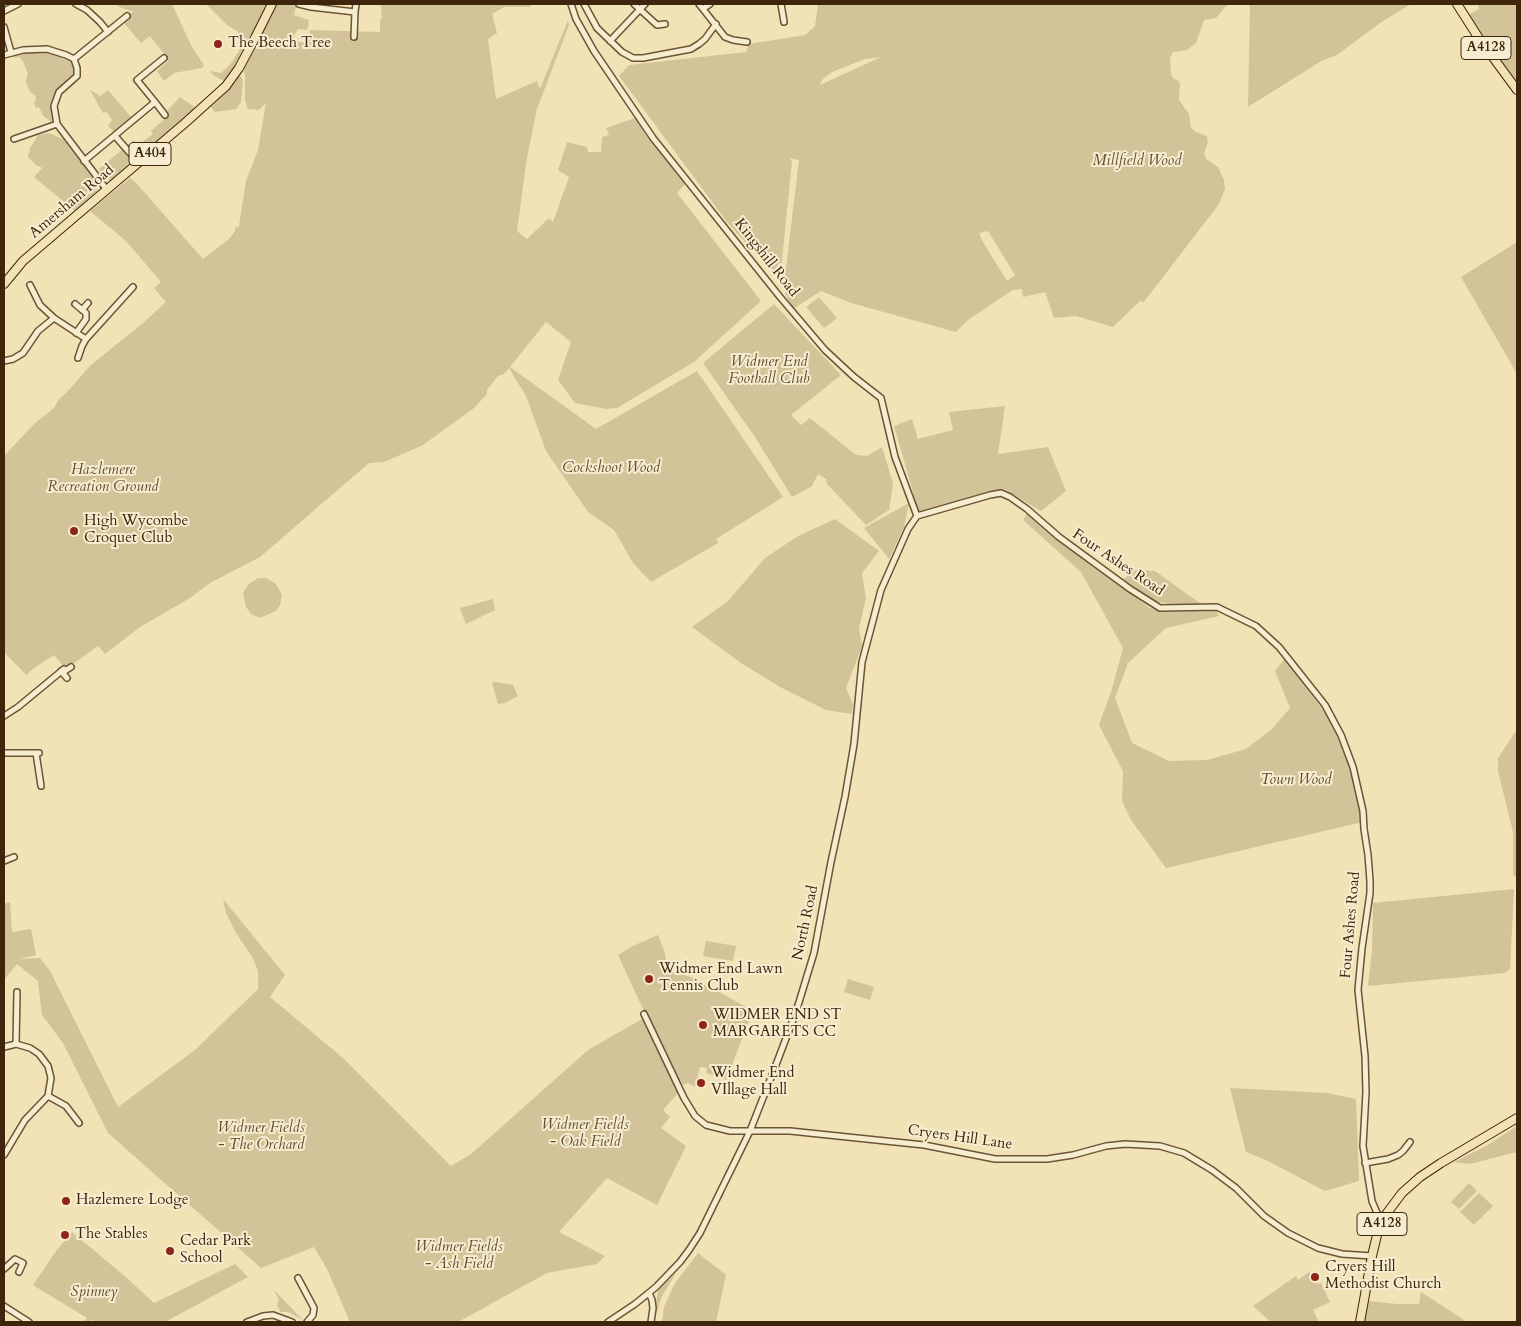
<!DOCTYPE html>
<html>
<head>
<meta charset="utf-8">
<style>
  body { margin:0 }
  #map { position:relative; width:1521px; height:1326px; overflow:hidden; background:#f1e3b6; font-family:Cardo,serif }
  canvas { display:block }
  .frame { position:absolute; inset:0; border:5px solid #3e250c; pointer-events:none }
</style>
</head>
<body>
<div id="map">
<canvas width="1521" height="1326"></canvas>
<div class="frame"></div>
</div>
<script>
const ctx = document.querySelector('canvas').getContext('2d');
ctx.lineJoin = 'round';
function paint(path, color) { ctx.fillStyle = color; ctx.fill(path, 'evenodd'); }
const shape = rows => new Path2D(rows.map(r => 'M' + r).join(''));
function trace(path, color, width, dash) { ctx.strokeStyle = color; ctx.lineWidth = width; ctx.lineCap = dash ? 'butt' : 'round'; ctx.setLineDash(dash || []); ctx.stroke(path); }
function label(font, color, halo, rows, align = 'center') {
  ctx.font = font + ' Cardo,serif'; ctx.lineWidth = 4; ctx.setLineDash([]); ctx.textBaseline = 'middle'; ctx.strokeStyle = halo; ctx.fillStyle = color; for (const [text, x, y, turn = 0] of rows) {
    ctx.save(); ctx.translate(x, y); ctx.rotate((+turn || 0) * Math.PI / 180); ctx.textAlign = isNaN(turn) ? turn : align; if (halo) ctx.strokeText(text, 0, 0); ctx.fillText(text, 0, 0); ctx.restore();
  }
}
paint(shape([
  [115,4,172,4,192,47,204,65,202,68,174,73,164,81,157,71,169,60,150,36,141,43,124,23,131,17,130,13,134,12,122,8],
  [206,4,267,4,250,40,233,70,224,81,213,75,210,71,221,73,230,65,239,51,240,37,238,32,227,25],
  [276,4,290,4,296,6,294,15,309,20,308,28,306,30,298,29,294,35,294,41,309,43,310,30,380,32,380,19,382,19,381,4,530,4,531,7,504,7,492,14,497,33,488,39,496,99,537,81,540,89,568,20,569,25,537,109,527,157,517,231,527,239,549,218,553,222,569,177,558,170,567,142,587,147,588,152,601,152,602,137,609,135,606,128,635,118,642,128,644,133,685,184,677,193,761,301,694,362,617,408,606,409,575,403,558,380,571,342,546,322,510,367,596,429,697,371,783,497,716,539,718,543,651,582,633,563,614,530,588,512,546,451,526,396,509,368,504,374,498,376,487,390,487,394,474,408,423,445,384,462,369,463,260,557,210,583,190,598,140,627,105,654,98,646,66,669,54,655,34,668,26,675,4,652,4,456,34,424,54,408,59,399,66,393,91,365,143,323,166,302,154,288,161,282,126,241,90,211,130,178,138,185,203,259,229,239,235,231,235,228,239,226,246,181,258,150,266,103,259,110,248,109,245,100,245,75,243,69,255,49],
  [818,4,1228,4,1216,18,1204,20,1196,43,1187,50,1173,52,1170,58,1171,75,1174,79,1179,81,1180,85,1179,100,1189,114,1191,128,1196,132,1207,136,1208,142,1204,153,1206,159,1218,167,1224,180,1225,189,1219,204,1143,303,1141,300,1113,327,1076,316,1054,318,1045,292,1023,297,1022,289,1013,290,1002,297,968,320,956,332,851,303,821,291,793,309,785,293,785,276,799,160,789,158,792,161,780,280,727,222,619,76,629,65,746,52,749,44,805,35,815,26],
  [881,57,820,85,822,80,832,72,865,59],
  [988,231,1015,275,1007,281,983,242,979,233],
  [1250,4,1411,4,1380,23,1337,55,1323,60,1248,107],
  [1478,4,1517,4,1517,81,1483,37,1468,15,1479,9],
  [25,52,41,52,54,55,71,62,74,67,76,74,73,79,58,92,53,100,52,110,53,120,52,122,43,116,39,107,36,108,34,103,36,99,35,95,30,92,26,82,27,75,28,74,23,61,19,57,14,58,13,55],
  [240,75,243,80,241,102,236,109,215,112,211,107],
  [90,90,100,96,108,90,132,118,114,132,108,126,112,120,107,112,103,113],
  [180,97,196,108,147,152,139,155,129,150,126,147,134,140,138,145,153,134,151,131,170,114,167,111],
  [49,133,63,139,91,174,96,182,97,191,75,211,34,177,42,168,39,166,37,166,28,157,28,155,30,151,29,150,38,135],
  [123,149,133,162,112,180,108,180,102,175,99,169],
  [1517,242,1517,374,1461,277],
  [819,297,837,318,824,328,806,307],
  [774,304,841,375,791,415,801,425,810,418,856,455,867,456,882,447,893,483,889,510,866,525,827,484,826,479,818,474,812,486,792,497,755,437,703,363],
  [1005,406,998,454,1048,447,1066,491,1041,511,1004,489,973,496,919,513,894,426,912,419,918,439,953,430,949,412],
  [909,503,904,527,889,559,864,528],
  [1027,513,1095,568,1150,608,1173,612,1216,610,1219,616,1166,628,1128,663,1115,698,1132,743,1169,761,1207,760,1246,749,1272,729,1290,708,1275,671,1284,659,1329,718,1351,767,1363,822,1166,868,1131,820,1122,801,1123,771,1099,725,1112,689,1123,648,1081,572,1023,520],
  [835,519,879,551,862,573,866,598,859,628,862,646,846,688,853,704,852,714,826,710,780,687,741,663,692,627,728,601,765,558,798,536],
  [1135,570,1155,571,1201,604,1170,604,1150,600,1126,583,1124,579],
  [258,578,266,578,276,584,282,595,280,605,276,611,260,618,251,614,246,607,243,593,249,584],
  [493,599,495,610,466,624,460,608],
  [495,682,513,685,518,696,505,703,498,704,492,683],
  [1517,729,1517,878,1513,875,1513,832,1498,771,1498,758],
  [1514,889,1510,969,1505,973,1368,986,1372,950,1373,903],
  [223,899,285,975,270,997,343,1058,451,1166,471,1154,588,1050,642,1019,679,1092,663,1110,670,1117,661,1128,686,1146,657,1205,607,1178,559,1232,605,1256,597,1264,547,1273,458,1322,350,1322,327,1269,314,1247,261,1268,108,1133,63,1043,42,1015,38,981,17,964,4,980,4,904,10,902,12,932,31,929,36,955,20,959,40,958,50,971,118,1107,195,1050,258,989,258,971,253,958,236,933,226,913],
  [658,935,664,950,668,968,666,970,691,977,712,989,710,987,748,1008,752,1013,727,1078,727,1080,706,1073,707,1068,700,1067,695,1087,688,1083,683,1085,662,1050,618,955,633,946],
  [706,941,736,946,733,961,703,956],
  [848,979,874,987,870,1000,844,992],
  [1230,1088,1327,1093,1356,1099,1359,1181,1325,1191,1266,1160,1246,1152],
  [1517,1126,1517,1152,1470,1164,1454,1162,1486,1146],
  [1469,1183,1477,1191,1459,1209,1451,1202],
  [1479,1193,1493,1206,1474,1225,1460,1212],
  [72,1232,127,1278,154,1303,235,1264,248,1277,165,1322,95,1322,91,1320,89,1322,84,1322,87,1318,33,1285,56,1251],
  [698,1253,726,1275,716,1322,662,1322,664,1307,675,1283],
  [1309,1272,1317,1284,1321,1283,1330,1302,1313,1310,1319,1322,1271,1322,1253,1306,1296,1276,1298,1280],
  [676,1273,662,1296,656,1315,654,1315,658,1291],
  [274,1290,303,1320,288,1312,281,1312,277,1306,279,1300],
  [1421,1292,1467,1322,1364,1322,1369,1301,1397,1304,1419,1304]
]), '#d3c399');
const minor = shape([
  [76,4,87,10,100,22,108,32],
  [299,4,311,7,355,12,354,37],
  [571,4,576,19,594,51,653,138,780,297,825,350,854,377,881,398,895,457,917,516,908,529,881,590,862,662,854,744,845,797,831,862,814,953,796,1012,774,1070,750,1131,700,1233,689,1250,680,1262,656,1287,635,1304,608,1322],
  [584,4,597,28,622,52,633,58,643,58,691,49,699,44,705,39,716,24],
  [634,4,657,25,665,24],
  [699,4,725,37,733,40,747,42],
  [781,4,784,22],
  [703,9,710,4],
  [4,11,18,4],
  [355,12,356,4],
  [4,27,11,52],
  [610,41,645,4],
  [4,55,23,50,47,49,66,55,74,59,77,68,77,76,59,92,54,106,57,124,107,190],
  [74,59,127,16],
  [155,102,165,115],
  [115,136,130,153,140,162],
  [14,139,57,124],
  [84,161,155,102,137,80,164,58],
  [30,285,40,305,54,318],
  [75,304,86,313,86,319,76,333],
  [82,310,88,303],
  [78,358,82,346,86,339],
  [4,361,13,359,23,353,38,331,54,318,86,339,133,287],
  [917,516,990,495,1001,493,1010,497,1027,509,1059,537,1130,589,1160,608,1217,607,1256,626,1279,647,1325,705,1341,735,1353,767,1363,811,1364,829,1368,855,1370,881,1370,893,1362,948,1358,990,1365,1056,1366,1092,1363,1146,1372,1201,1377,1213,1384,1219],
  [61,671,67,678],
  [4,716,18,707,64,669,65,671,71,667],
  [4,753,39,753],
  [36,753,41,786],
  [4,861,14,857],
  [644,1014,684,1098,695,1116,706,1125,730,1131,790,1131,924,1145,995,1159,1047,1159,1073,1155,1106,1146,1125,1144,1160,1146,1184,1153,1212,1170,1236,1188,1264,1216,1288,1233,1318,1248,1342,1254,1372,1256],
  [16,1044,17,992],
  [4,1047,16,1044,30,1048,39,1054,48,1066,51,1078,48,1096,25,1120,4,1155],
  [48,1096,66,1106,79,1123],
  [1365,1163,1388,1159,1398,1155,1403,1151,1410,1142],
  [4,1269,15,1259,23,1263,19,1272],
  [298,1278,314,1308,313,1315,307,1322],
  [649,1293,652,1300,653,1308,651,1322],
  [4,1306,29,1322],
  [247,1322,263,1316,273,1315,292,1322]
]);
const primary = shape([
  [1457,4,1478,37,1517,90],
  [4,284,23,261,185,123,226,86,239,68,255,38,272,4],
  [1360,1322,1372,1256,1378,1231,1387,1213,1402,1193,1420,1177,1441,1163,1517,1118]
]);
trace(minor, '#6b5436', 8);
trace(primary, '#3e250c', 10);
trace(minor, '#f6edd0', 5);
trace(primary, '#f1e3b6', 8);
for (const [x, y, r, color] of [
  [218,44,5,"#8f2418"],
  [74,531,5,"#8f2418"],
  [649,979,5,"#8f2418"],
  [703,1025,5,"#8f2418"],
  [701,1083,5,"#8f2418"],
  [66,1201,5,"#8f2418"],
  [65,1235,5,"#8f2418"],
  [170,1251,5,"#8f2418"],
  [1315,1277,5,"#8f2418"]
]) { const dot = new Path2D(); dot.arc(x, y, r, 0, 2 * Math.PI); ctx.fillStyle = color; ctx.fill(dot); trace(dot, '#f6edd0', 2); }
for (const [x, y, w] of [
  [1486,48,50],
  [150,154,42],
  [1382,1224,50]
]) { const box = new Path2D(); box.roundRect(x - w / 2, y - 11.5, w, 23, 4); ctx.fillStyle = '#f6edd0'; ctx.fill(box); trace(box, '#3e250c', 1); }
label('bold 14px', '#3e250c', null, [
  ["A4128",1486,48],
  ["A404",150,154],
  ["A4128",1382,1224]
]);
label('15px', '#3e250c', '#f6edd0', [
  ["The Beech Tree",228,44],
  ["High Wycombe",84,522],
  ["Croquet Club",84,539],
  ["Widmer End Lawn",659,970],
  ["Tennis Club",659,987],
  ["WIDMER END ST",713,1016],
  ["MARGARETS CC",713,1033],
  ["Widmer End",711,1074],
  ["VIllage Hall",711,1091],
  ["Hazlemere Lodge",76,1201],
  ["The Stables",75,1235],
  ["Cedar Park",180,1242],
  ["School",180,1259],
  ["Cryers Hill",1325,1268],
  ["Methodist Church",1325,1285]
], 'left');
label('italic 15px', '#634c2f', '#f6edd0', [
  ["Millfield Wood",1137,162],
  ["Widmer End",769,363],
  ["Football Club",769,380],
  ["Cockshoot Wood",611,469],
  ["Hazlemere",103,471],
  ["Recreation Ground",103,488],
  ["Town Wood",1296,781],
  ["Widmer Fields",585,1126],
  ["- Oak Field",585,1143],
  ["Widmer Fields",261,1129],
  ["- The Orchard",261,1146],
  ["Widmer Fields",459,1248],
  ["- Ash Field",459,1265],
  ["Spinney",94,1293]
]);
label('15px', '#3e250c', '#f6edd0', [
  ["Amersham Road",72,202,-40],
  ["Kingshill Road",766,258,52],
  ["Four Ashes Road",1118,563,34],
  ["North Road",806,923,-78],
  ["Four Ashes Road",1351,925,-85],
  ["Cryers Hill Lane",960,1138,8]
]);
</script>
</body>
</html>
